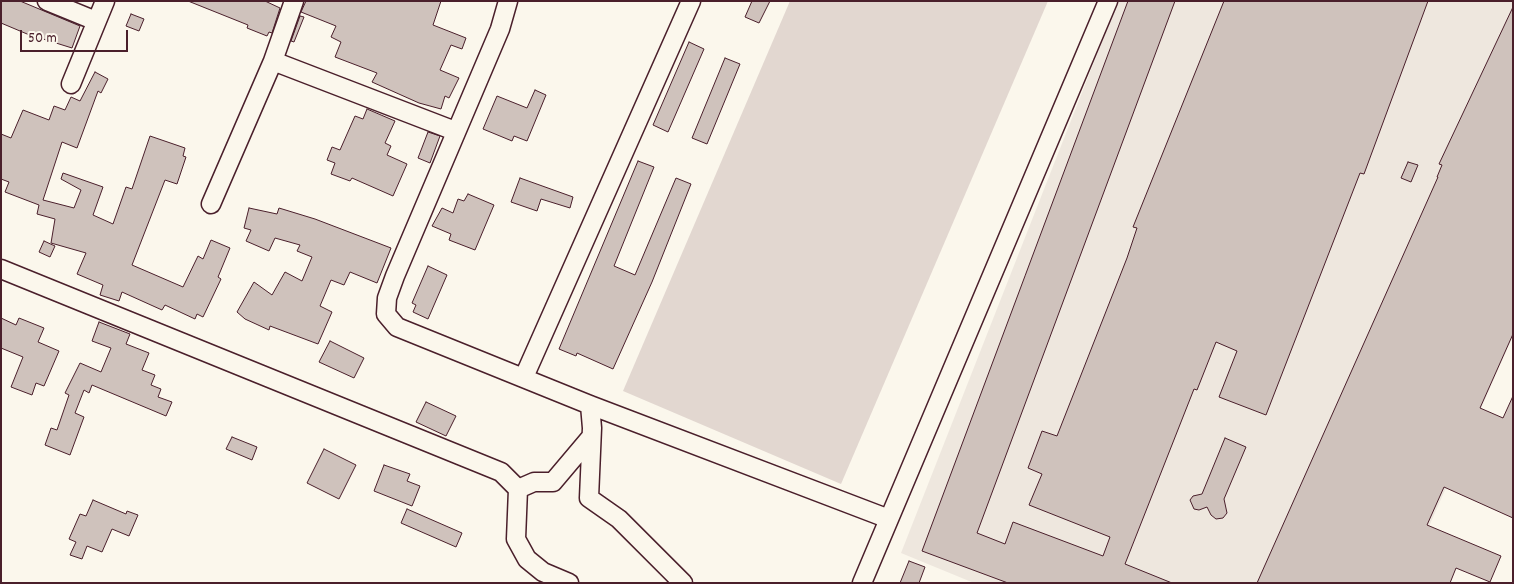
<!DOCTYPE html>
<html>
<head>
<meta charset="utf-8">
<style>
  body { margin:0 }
  #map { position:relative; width:1514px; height:584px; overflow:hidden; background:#fbf7ec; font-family:Dekko,sans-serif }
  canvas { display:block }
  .frame { position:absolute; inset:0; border:2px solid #4a1f2b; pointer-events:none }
  .scale { position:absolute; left:20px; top:30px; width:108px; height:22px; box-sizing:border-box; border:2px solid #4a1f2b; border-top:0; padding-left:6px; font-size:15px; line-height:18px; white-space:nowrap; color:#4a1f2b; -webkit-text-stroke:4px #fbf7ec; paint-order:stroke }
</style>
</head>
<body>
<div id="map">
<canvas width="1514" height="584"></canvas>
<div class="frame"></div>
<div class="scale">50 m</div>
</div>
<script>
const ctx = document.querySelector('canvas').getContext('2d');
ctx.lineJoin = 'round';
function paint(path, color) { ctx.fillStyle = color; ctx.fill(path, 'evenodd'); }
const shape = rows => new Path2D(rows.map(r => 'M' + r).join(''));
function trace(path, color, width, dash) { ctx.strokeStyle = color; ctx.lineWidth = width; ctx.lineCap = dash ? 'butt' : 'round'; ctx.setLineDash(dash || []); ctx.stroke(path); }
paint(shape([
  [1118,1,1513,1,1513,336,1404,583,974,583,901,553]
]), '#eee7de');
paint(shape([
  [790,1,1048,1,841,484,623,391]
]), '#e2d7d0');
const building = shape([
  [1,1,20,1,80,26,72,48,40,38,39,39,1,23,1,1],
  [188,1,265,1,280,8,272,33,269,32,267,36,247,28,248,25,188,1],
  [306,1,441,1,433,25,466,38,462,49,451,45,440,70,459,78,449,98,445,96,441,109,419,103,372,82,377,73,335,57,341,42,331,37,336,26,301,12,306,1],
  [752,1,770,1,759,23,745,17,752,1],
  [1128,1,1175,1,977,533,1005,544,1013,522,1103,556,1110,537,1029,505,1042,474,1028,468,1042,431,1057,436,1127,258,1137,228,1133,227,1224,1,1428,1,1364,174,1360,173,1266,415,1219,397,1237,351,1216,342,1197,390,1194,389,1125,564,1172,583,1008,583,922,551,1128,1],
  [1513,7,1513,334,1480,408,1503,418,1513,396,1513,518,1444,487,1427,525,1501,556,1490,582,1456,568,1450,583,1257,583,1438,177,1437,177,1442,165,1439,164,1513,7],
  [131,14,144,19,139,31,126,26,131,14],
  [300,16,304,17,294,42,291,41,300,16],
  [689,42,704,49,668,132,653,125,689,42],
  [725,58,740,64,707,144,692,138,725,58],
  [95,72,108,79,101,93,98,91,77,148,62,142,43,200,74,208,81,190,61,179,63,173,103,187,93,215,113,224,126,187,132,189,150,136,185,148,183,156,186,157,177,184,165,180,132,265,183,287,198,256,203,259,211,240,230,248,218,277,221,279,203,317,197,314,195,319,165,305,162,310,122,292,119,301,100,295,103,285,77,274,86,253,51,243,55,219,37,214,39,205,5,192,9,182,1,179,1,134,11,138,23,110,49,120,54,106,65,110,71,97,80,101,95,72],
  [535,90,546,95,527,141,514,136,512,141,483,129,497,96,527,108,535,90],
  [367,109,395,121,385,143,391,146,387,155,407,164,393,196,352,178,350,181,331,174,335,163,327,160,332,147,340,150,355,116,363,119,367,109],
  [428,132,440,136,430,163,418,158,428,132],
  [638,161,654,167,614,266,635,275,676,178,691,184,652,282,613,369,577,353,576,356,559,349,638,161],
  [1408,162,1418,165,1411,182,1401,178,1408,162],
  [520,178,573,197,570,208,541,199,537,211,511,202,520,178],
  [468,194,494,205,475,250,449,240,451,234,432,226,442,208,453,213,458,199,464,201,468,194],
  [249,208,277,214,279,208,315,219,391,248,377,283,350,272,344,285,331,280,320,306,332,312,318,344,270,326,269,330,245,319,237,312,254,282,272,295,285,272,302,281,312,257,297,251,300,245,275,238,269,251,246,241,251,230,244,228,249,208],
  [44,241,55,246,50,257,39,252,44,241],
  [428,266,447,275,428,319,413,312,416,305,412,303,428,266],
  [1,318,16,325,19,318,44,328,38,342,59,351,44,386,36,383,32,395,11,387,23,357,1,348,1,318],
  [99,322,130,334,126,344,149,353,142,370,155,375,151,385,161,389,158,397,172,402,166,416,92,385,89,393,84,390,75,413,84,417,70,455,45,445,51,428,57,430,69,395,65,393,80,363,101,372,111,348,92,341,99,322],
  [330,341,364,358,354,378,319,362,330,341],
  [426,402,456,416,446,436,416,422,426,402],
  [232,437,257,447,252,460,226,449,232,437],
  [1225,438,1246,447,1224,499,1227,513,1223,518,1216,519,1211,515,1207,507,1199,510,1194,509,1190,500,1193,496,1202,494,1225,438],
  [324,449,356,465,339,499,307,483,324,449],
  [384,465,410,474,407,481,420,486,412,506,374,491,384,465],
  [93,500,126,514,127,511,138,515,129,536,112,529,102,552,87,546,82,559,70,555,76,542,69,539,80,514,86,516,93,500],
  [407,509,462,533,456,547,401,523,407,509],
  [909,561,925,567,919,583,900,583,909,561]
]);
paint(building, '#cfc2bc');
trace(building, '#4a1f2b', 1);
const street = shape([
  [47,1,96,21],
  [294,1,273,61,455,131],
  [508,1,500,29,395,276,387,298,386,314,397,327,590,405,889,519],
  [71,84,105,1],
  [211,204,273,61],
  [1,269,501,472,518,489,516,539,527,559,543,572,569,583],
  [524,377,691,1],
  [590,405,592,428,589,498,619,519,683,583],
  [518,489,534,482,553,482,591,437],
  [862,583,1108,1]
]);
trace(street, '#4a1f2b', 21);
trace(street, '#fbf7ec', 18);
</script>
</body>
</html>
